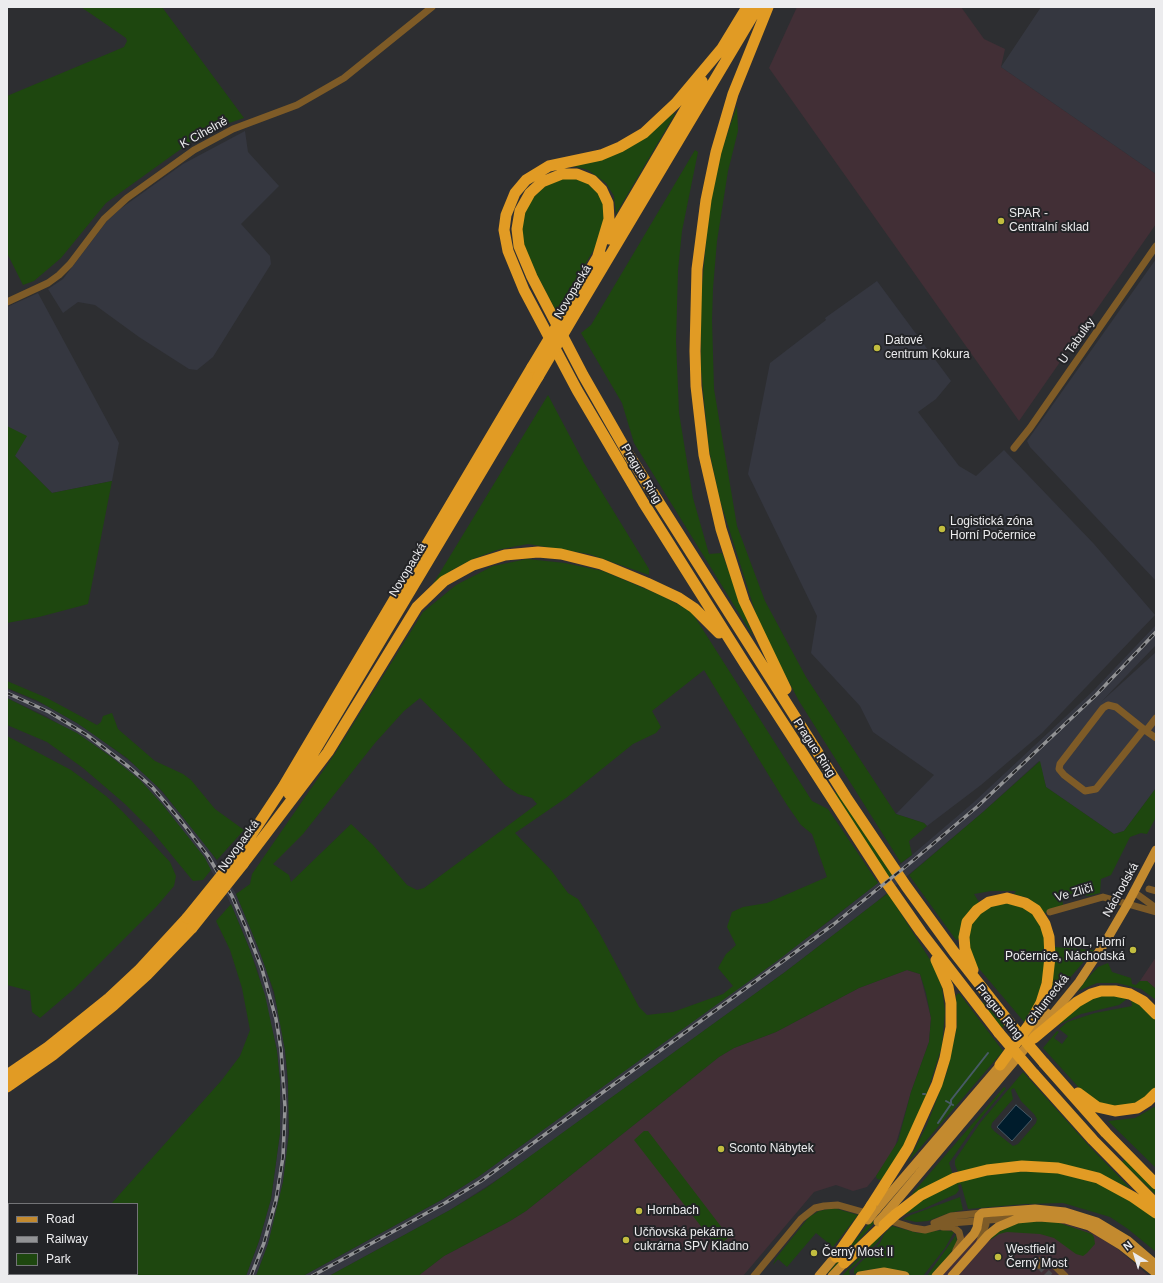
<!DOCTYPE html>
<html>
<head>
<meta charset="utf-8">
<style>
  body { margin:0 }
  #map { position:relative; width:1163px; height:1283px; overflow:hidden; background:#2d2e31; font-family:Arial,sans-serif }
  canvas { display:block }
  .frame { position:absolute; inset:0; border:8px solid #ececee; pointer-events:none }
  .legend { position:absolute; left:8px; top:1203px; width:130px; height:72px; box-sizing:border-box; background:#232427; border:1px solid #737477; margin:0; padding:5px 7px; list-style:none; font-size:12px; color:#ececee }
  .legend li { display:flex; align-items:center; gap:8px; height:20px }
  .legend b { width:20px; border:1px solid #737477 }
  .north { position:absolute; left:1115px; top:1235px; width:40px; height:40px; -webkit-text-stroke:3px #232427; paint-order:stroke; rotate:322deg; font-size:11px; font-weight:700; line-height:16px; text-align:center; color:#ececee }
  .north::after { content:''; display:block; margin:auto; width:14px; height:18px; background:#ececee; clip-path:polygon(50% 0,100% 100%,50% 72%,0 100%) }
</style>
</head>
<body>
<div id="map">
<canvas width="1163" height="1283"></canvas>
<div class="frame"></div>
<ul class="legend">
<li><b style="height:5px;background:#c38a2f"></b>Road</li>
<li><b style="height:5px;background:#929395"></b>Railway</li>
<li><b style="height:11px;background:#1e470f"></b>Park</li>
</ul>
<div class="north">N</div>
</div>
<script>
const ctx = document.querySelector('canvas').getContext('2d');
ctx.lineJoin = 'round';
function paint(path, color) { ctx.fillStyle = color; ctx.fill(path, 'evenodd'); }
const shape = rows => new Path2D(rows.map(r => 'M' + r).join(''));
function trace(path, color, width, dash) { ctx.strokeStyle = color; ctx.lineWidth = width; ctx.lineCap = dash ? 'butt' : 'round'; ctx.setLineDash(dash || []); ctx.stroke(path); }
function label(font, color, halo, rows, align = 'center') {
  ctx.font = font + ' Arial,sans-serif'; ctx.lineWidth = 4; ctx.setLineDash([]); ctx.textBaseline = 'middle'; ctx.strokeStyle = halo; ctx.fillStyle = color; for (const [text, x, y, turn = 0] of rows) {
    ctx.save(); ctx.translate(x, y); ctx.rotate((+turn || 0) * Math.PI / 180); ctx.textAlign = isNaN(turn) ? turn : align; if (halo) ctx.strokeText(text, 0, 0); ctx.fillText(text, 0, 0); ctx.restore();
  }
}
paint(shape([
  [797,7,961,7,984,39,1005,49,1001,67,1156,174,1156,224,1019,421,769,68],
  [1156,957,1156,989,1147,981,1140,981],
  [907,970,920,974,931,1018,929,1042,911,1092,894,1150,876,1176,867,1187,853,1191,836,1185,814,1192,743,1276,418,1276,444,1256,510,1221,526,1211,719,1057,734,1048,776,1032,859,988],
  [1056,1220,1094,1234,1118,1249,1149,1276,929,1276,955,1243,971,1231]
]), '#422f36');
paint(shape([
  [1041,7,1156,7,1156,174,1001,67],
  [245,131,248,152,279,186,241,224,270,256,271,264,213,357,197,370,189,369,139,337,95,305,78,302,63,313,48,289,63,279,107,221,120,209,183,164],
  [1156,259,1156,581,1030,447,1027,441],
  [877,281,951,381,936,399,918,412,959,466,976,476,1004,450,1094,544,1155,615,1042,733,981,785,927,826,924,823,896,814,934,775,873,732,860,706,811,653,817,616,748,474,770,363,826,320,825,318],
  [38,293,119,443,112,481,52,493,15,456,7,426,7,307],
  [1156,625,1156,645,1101,702,1156,652,1156,788,1124,831,1114,834,1046,787,1039,761,983,812,875,903,785,972,506,1174,450,1210,329,1276,303,1276,443,1199,478,1177,831,920,912,855,974,802,1093,691],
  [7,689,51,708,90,731,132,763,155,784,200,837,212,854,236,894,250,927,266,968,280,1018,285,1050,289,1107,287,1157,280,1200,268,1244,256,1276,246,1276,259,1241,271,1199,280,1133,280,1081,277,1051,258,971,242,930,228,898,204,859,164,807,104,752,46,716,7,698]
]), '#353740');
paint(shape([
  [81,7,162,7,244,118,206,131,106,203,61,258,34,281,23,285,7,253,7,96,124,47,127,41,126,38],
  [737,106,738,131,728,171,717,241,713,288,712,320,714,389,737,526,765,601,806,677,896,814,924,823,927,826,909,841,912,855,901,863,799,701,760,627,720,500,709,450,701,370,701,297,709,209,721,152],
  [674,113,675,114,616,214,614,196,606,183,588,170,573,166,647,136],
  [695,150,698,152,682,231,678,270,676,341,679,413,693,498,709,554,722,553,753,636,634,443,622,403,581,333,591,325],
  [553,179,583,179,600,195,606,209,600,240,556,311,523,248,520,233,527,203],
  [548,395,584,463,649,569,649,575,589,554,528,544,497,550,473,559,452,570,433,584],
  [7,426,27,436,15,456,52,493,112,481,88,604,39,617,7,623],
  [527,559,565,563,603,571,660,595,691,611,812,801,828,809,878,883,777,961,478,1177,443,1199,303,1276,256,1276,268,1244,283,1182,289,1133,288,1081,285,1050,274,992,258,947,236,894,250,884,252,874,334,755,423,612,456,585,493,566],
  [704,670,787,805,801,825,812,834,827,877,767,903,743,907,732,912,727,927,736,945,726,954,718,968,733,986,723,994,673,1012,647,1015,639,1007,599,932,578,899,568,893,551,870,515,833,566,798,633,744,656,733,661,727,652,711],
  [420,698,470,747,505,785,518,794,532,798,537,804,424,888,417,890,407,885,373,845,351,824,291,882,289,875,273,864,303,834,375,743,404,711],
  [7,681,47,698,97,725,101,722,103,716,112,713,118,729,133,742,155,761,183,774,191,780,215,809,244,830,217,860,162,791,127,758,77,723,38,701,7,688],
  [7,698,77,733,110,756,140,780,162,804,205,858,211,870,203,880,193,881,151,830,125,804,83,768,47,742,7,725],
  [7,736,71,770,106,796,123,812,170,862,176,876,174,886,157,906,74,989,40,1018,32,1012,30,991,7,985],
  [1040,761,1046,787,1114,834,1124,831,1156,788,1156,817,1147,834,1141,833,1130,837,1111,875,1101,879,1100,893,1088,896,1076,892,1062,898,1063,905,1045,913,1028,898,1014,894,1016,891,991,891,974,894,979,902,959,939,956,940,909,875,983,812],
  [838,792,892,875,888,878,834,794],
  [888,893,934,966,942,988,945,1012,942,1046,923,1106,901,1152,882,1180,877,1179,876,1176,898,1141,911,1092,929,1042,931,1018,926,993,920,974,907,970,859,988,776,1032,734,1048,719,1057,526,1211,510,1221,444,1256,418,1276,329,1276,450,1210,486,1188,785,972],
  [999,903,1014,903,1030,911,1039,921,1045,939,1045,962,1040,993,1025,1023,976,965,968,944,970,926,983,910],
  [231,904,250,950,265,995,277,1051,280,1081,280,1133,271,1199,259,1241,246,1276,19,1276,22,1274,137,1274,137,1204,111,1204,221,1081,240,1056,250,1030,242,988,230,950,216,921],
  [1054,947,1094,950,1042,1010],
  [1108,963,1112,972,1131,978,1132,984,1136,985,1140,981,1147,981,1156,989,1156,1000,1141,989,1117,983,1097,983,1078,991,1085,981,1098,967],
  [959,993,1003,1051,908,1162,927,1125,947,1072,957,1026,956,995],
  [1098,995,1128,997,1153,1015,1156,1020,1156,1087,1143,1100,1123,1107,1101,1104,1081,1090,1043,1048,1057,1031,1059,1032,1054,1038,1062,1044,1068,1036,1059,1029,1067,1022,1095,1013,1132,1006,1131,1000,1127,999,1119,1005,1081,1014,1058,1025,1071,1011],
  [984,1002,987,1006,989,1005,1005,1024,1002,1028,983,1004],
  [1023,1072,1090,1147,1131,1189,1104,1176,1079,1168,958,1172,955,1165,955,1160,980,1123],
  [1014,1088,1021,1101,1034,1114,1037,1119,1036,1123,1018,1144,1013,1146,994,1131,991,1127,992,1123,1013,1099,1011,1090],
  [1004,1087,1006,1088,976,1124,949,1163,953,1175,911,1195],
  [1156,1106,1156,1168,1108,1121,1135,1118],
  [644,1131,648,1131,729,1237,717,1247,634,1140],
  [1125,1159,1156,1191,1156,1195,1122,1162],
  [1004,1171,1055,1172,1101,1184,1119,1193,1156,1218,1156,1252,1128,1229,1110,1217,1063,1203,1025,1204,968,1209,961,1184,958,1185,959,1190,956,1194,923,1209,903,1215,917,1203,950,1185,971,1178],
  [960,1197,963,1210,949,1213,928,1221,916,1222,903,1219,911,1215],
  [834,1208,858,1215,833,1247,816,1233,787,1267,778,1259,773,1265,776,1258,809,1217,819,1211],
  [871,1221,875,1222,830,1273,828,1273],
  [1021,1221,1057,1222,1092,1234,1094,1237,1095,1244,1087,1253,1083,1256,1076,1254,1054,1238,1040,1234,1007,1232,999,1234,989,1241,998,1231],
  [892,1226,918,1233,944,1230,954,1232,945,1248,923,1276,913,1276,901,1271,881,1268,867,1270,854,1274,854,1269,880,1243,884,1234],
  [883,1231,879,1241,849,1271,850,1276,842,1276],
  [956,1235,957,1243,950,1254,932,1276,927,1276]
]), '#1e470f');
const water = shape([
  [1016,1105,1032,1119,1012,1141,997,1127,1016,1105]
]);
paint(water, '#001c2c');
trace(water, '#475a66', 1);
trace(shape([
  [923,1094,925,1094],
  [946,1101,953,1105],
  [938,1123,951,1104,951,1100,988,1053]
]), '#475a66', 2);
trace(shape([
  [1039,1265,1050,1276]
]), '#4a4a4d', 7, [7, 3.5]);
trace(shape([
  [7,302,48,283,59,275,70,264,104,219,127,198,194,150,233,129,297,105,344,78,432,7],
  [1014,448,1030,428,1156,246],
  [1156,718,1146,731,1156,738],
  [1144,729,1096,789,1085,791,1064,775,1059,769,1060,764,1103,708,1108,705,1116,707,1146,731],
  [1149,889,1156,891],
  [1134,892,1156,908],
  [1050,912,1103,897,1156,912],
  [885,1219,913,1228,925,1230,951,1223,1014,1218],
  [934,1223,951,1216,982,1213,986,1218,986,1224,980,1241],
  [943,1227,953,1227,959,1232,961,1240,956,1250],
  [1039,1265,1037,1264,1040,1261,1051,1262,1065,1276],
  [754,1276,801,1219,815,1208,824,1206,838,1205,870,1214]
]), '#7e5b27', 7);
trace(shape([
  [1044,1025,1079,982,1106,941,1127,905,1156,850],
  [1026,1036,1047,1013],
  [876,1210,1004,1061],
  [887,1212,1032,1040],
  [819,1276,840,1251],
  [832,1276,849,1258],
  [860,1276,884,1272,905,1276],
  [936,1276,974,1234,977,1228,979,1216,982,1213,1035,1209,1065,1212,1097,1222,1127,1240,1156,1265],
  [952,1276,988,1235,998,1227,1017,1219,1039,1217,1065,1219,1089,1226,1122,1246,1156,1273]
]), '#c38a2f', 9);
trace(shape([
  [768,7,733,94,716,152,706,200,697,269,695,351,696,386,704,455,721,529,744,601,786,689],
  [723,47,676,103,644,133,620,147,601,155,549,166,526,180,515,193,506,215,504,230,508,251,524,290,577,390,643,502,745,664,884,879,921,932,999,1033],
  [719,53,747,7],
  [609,239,702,81],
  [597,259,609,219,608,203,602,190,592,180,577,174,562,174,542,182,530,193,520,211,517,229,519,246,532,277,583,375,627,452,846,797,906,886,954,952,1009,1022],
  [573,299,600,253],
  [578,309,758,7],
  [289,794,538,377],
  [238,855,283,787,532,367],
  [243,864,328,752,417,607,444,581,473,565,505,555,538,552,561,554,601,564,647,583,679,598,694,608,719,633],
  [973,970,965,949,964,937,967,922,977,910,989,902,1007,898,1025,903,1036,910,1045,924,1049,937,1050,957,1047,984,1041,1003,1029,1025,1000,1065],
  [1034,1038,1077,1002,1091,994,1101,991,1115,991,1130,994,1143,1001,1156,1014],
  [1044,1063,1106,1133,1156,1184],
  [1034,1074,1093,1140,1156,1204],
  [7,1075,48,1047,109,998,140,969,187,918],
  [7,1087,53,1055,114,1005,147,975,192,928],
  [1078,1093,1097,1107,1115,1111,1137,1108,1148,1101,1156,1093],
  [871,1206,908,1148,937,1084,945,1058,951,1027,951,1003,948,987,936,960],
  [895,1215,921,1195,955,1178,987,1170,1022,1166,1058,1168,1098,1178,1133,1197,1156,1213],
  [836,1257,863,1218],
  [844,1263,884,1225]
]), '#e19b24', 11);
const rail = shape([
  [7,693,49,712,87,735,129,767,152,787,181,821,208,856,232,896,246,928,262,969,276,1019,281,1050,285,1107,283,1157,276,1200,264,1243,251,1276],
  [312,1276,445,1203,481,1181,834,924,915,859,978,806,1096,695,1156,632]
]);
trace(rail, '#929395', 3.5);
trace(rail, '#232427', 2, [6]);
trace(shape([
  [868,1220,876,1210],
  [878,1222,887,1212]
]), '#c38a2f', 9);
trace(shape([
  [532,367,573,299],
  [538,377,578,309],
  [187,918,238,855],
  [192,928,243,864],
  [1009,1022,1044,1063],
  [999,1033,1034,1074],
  [863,1218,871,1206],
  [884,1225,895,1215]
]), '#e19b24', 11);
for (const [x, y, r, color] of [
  [1001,221,4,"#c2bd3f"],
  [877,348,4,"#c2bd3f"],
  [942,529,4,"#c2bd3f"],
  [1133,950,4,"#c2bd3f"],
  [721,1149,4,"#c2bd3f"],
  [639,1211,4,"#c2bd3f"],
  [626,1240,4,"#c2bd3f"],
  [814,1253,4,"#c2bd3f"],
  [998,1257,4,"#c2bd3f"]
]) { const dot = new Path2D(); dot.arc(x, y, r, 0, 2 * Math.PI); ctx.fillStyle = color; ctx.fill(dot); trace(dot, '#232427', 1.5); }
label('12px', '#ececee', '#232427', [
  ["K Cihelně",204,133,-29],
  ["Novopacká",573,292,-59],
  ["U Tabulky",1077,341,-55],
  ["Prague Ring",641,474,59],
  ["Novopacká",408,570,-59],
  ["Prague Ring",814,748,57],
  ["Novopacká",239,846,-54],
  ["Náchodská",1121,890,-61],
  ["Ve Zliči",1074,893,-16],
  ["Chlumecká",1048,1000,-52],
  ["Prague Ring",999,1012,51]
]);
label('12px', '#ececee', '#232427', [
  ["SPAR -",1009,214],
  ["Centralní sklad",1009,228],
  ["Datové",885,341],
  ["centrum Kokura",885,355],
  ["Logistická zóna",950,522],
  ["Horní Počernice",950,536],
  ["MOL, Horní",1125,943,"right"],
  ["Počernice, Náchodská",1125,957,"right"],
  ["Sconto Nábytek",729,1149],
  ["Hornbach",647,1211],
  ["Učňovská pekárna",634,1233],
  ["cukrárna SPV Kladno",634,1247],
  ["Westfield",1006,1250],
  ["Černý Most",1006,1264],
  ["Černý Most II",822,1253]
], 'left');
</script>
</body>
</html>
